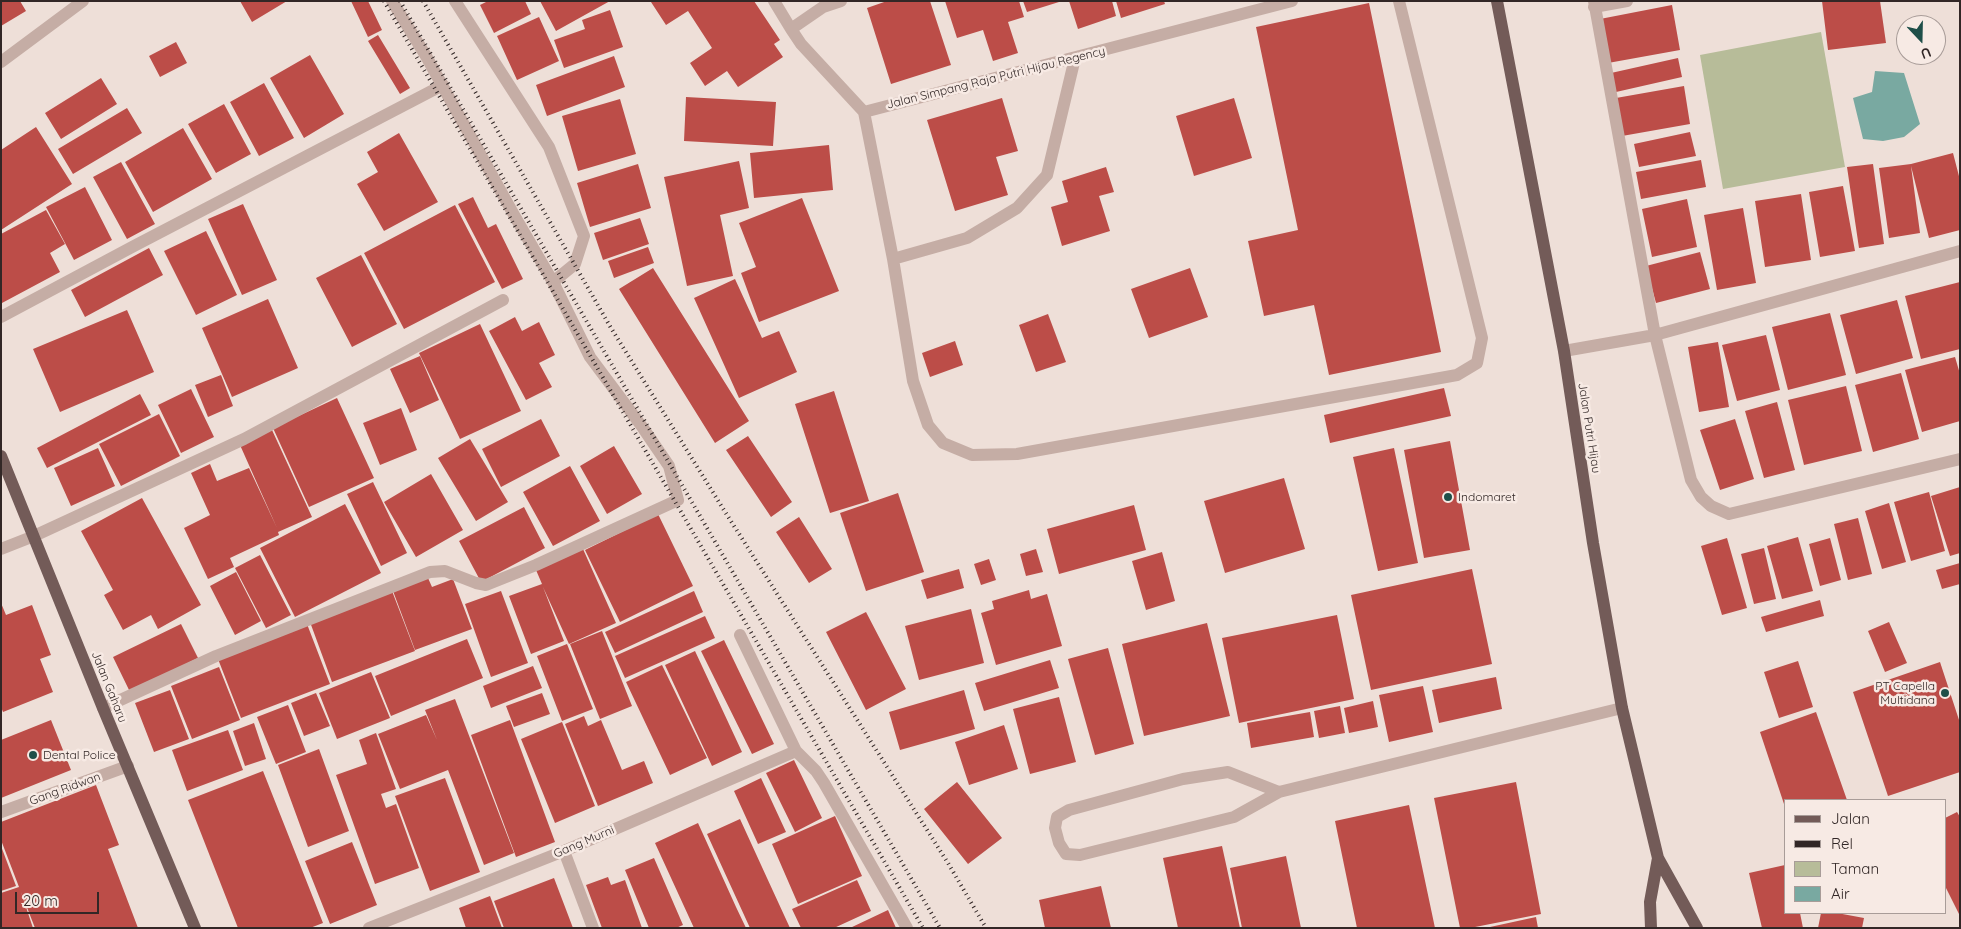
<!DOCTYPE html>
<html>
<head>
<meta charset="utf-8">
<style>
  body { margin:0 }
  #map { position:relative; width:1961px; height:929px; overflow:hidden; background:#eedfd8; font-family:Quicksand,sans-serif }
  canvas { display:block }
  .frame { position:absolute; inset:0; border:2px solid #322726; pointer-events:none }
  .legend { position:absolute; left:1784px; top:799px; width:162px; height:115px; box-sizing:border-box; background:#f7eae4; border:1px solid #a89c98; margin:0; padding:6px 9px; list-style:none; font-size:15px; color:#322726 }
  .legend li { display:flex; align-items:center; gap:10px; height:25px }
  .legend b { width:25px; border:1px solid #a89c98 }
  .north { position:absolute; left:1896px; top:15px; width:50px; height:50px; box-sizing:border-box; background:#f7eae4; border:1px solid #a89c98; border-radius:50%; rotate:159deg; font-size:14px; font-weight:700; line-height:20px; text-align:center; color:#322726 }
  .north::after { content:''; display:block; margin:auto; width:18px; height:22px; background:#1f4f49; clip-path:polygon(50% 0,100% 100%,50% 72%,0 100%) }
  .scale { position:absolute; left:15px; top:892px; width:84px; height:22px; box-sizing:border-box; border:2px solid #322726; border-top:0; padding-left:6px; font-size:15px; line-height:18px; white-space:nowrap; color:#322726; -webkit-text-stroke:4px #f7eae4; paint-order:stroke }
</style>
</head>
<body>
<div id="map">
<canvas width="1961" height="929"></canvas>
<div class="frame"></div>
<ul class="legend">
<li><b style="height:6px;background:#735b58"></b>Jalan</li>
<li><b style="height:6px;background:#322726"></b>Rel</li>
<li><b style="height:14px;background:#b7bc99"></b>Taman</li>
<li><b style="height:14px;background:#79a9a1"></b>Air</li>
</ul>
<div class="north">U</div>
<div class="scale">20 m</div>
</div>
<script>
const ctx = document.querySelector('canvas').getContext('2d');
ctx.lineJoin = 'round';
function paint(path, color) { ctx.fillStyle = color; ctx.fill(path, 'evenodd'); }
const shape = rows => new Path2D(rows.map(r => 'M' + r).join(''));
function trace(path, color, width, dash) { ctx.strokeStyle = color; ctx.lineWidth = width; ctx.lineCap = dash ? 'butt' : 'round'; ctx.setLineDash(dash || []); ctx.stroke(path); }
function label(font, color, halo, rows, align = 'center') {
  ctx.font = font + ' Quicksand,sans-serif'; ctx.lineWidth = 5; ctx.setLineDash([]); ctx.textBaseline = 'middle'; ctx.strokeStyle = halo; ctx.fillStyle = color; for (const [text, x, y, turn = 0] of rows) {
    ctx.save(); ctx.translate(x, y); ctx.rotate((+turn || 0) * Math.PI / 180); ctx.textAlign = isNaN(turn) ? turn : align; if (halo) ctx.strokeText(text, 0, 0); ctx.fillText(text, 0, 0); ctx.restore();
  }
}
paint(shape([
  [1821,32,1845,167,1723,189,1700,55]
]), '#b7bc99');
paint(shape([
  [1875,71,1904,73,1920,124,1904,137,1883,141,1863,139,1853,98,1872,92]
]), '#79a9a1');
paint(shape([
  [1,1,20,1,26,11,1,26],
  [240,1,287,1,252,22],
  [351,1,368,1,382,30,368,37],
  [488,1,525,1,531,14,494,33,480,5],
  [540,1,610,1,556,31],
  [653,1,754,1,780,40,774,44,783,57,738,87,727,71,705,86,690,63,712,48,688,11,666,25,651,2],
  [887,1,930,1,951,65,891,84,867,8],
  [945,1,1019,1,1024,17,1008,22,1018,53,993,61,983,30,957,38],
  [1023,1,1059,1,1059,2,1027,12],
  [1069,1,1112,1,1116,16,1078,29],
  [1116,1,1164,1,1165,4,1121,18],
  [1822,1,1880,1,1886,43,1828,50],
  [1369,3,1441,352,1329,375,1314,305,1264,316,1248,241,1298,230,1256,27],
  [1672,5,1680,50,1608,63,1600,19],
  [610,10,623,47,564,68,554,40,585,29,582,20],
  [539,17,559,61,517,80,497,36],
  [378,35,410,88,400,94,368,41],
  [176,42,187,63,160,77,149,56],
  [310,55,344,114,304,138,270,78],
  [614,56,625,87,547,116,536,85],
  [1678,58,1682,77,1616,92,1611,73],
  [101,78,117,104,61,139,45,113],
  [264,83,294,138,259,156,230,102],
  [1684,86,1690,124,1622,136,1616,98],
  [686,97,776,102,773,146,684,141],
  [1002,98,1018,151,996,157,1008,195,955,211,927,120],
  [1234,98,1252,158,1194,176,1176,116],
  [620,99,636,154,578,171,562,116],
  [224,104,251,154,216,173,188,124],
  [127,108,142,133,73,174,58,149],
  [36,127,72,184,1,230,1,150],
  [183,128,212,179,153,212,125,162],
  [1690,132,1696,156,1639,167,1634,144],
  [399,133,438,202,384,231,357,184,378,172,367,152],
  [829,145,833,190,754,198,750,153],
  [1953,153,1960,180,1960,230,1929,238,1911,166,1920,233,1889,238,1879,168,1911,164],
  [1701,160,1706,187,1641,199,1636,172],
  [739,161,749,208,720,215,733,276,687,286,664,177],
  [121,162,155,224,127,239,93,177],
  [638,164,651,208,590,227,577,183],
  [1873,164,1884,244,1859,248,1847,167],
  [1106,167,1114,192,1099,196,1110,231,1062,246,1051,207,1068,202,1062,181],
  [1843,186,1855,251,1820,257,1809,192],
  [85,187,112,240,74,260,46,207],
  [1801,194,1811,260,1765,267,1755,201],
  [473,197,488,228,496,224,523,279,502,289,458,204],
  [802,198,839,291,759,322,741,273,756,267,739,223],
  [1687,199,1697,247,1652,257,1642,209],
  [243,204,277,280,242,295,208,219],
  [455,205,495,282,404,329,364,253],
  [1743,208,1756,283,1717,290,1704,215],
  [46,210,65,244,50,253,60,272,2,303,1,234],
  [640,218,649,244,603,260,594,233],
  [206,231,237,295,196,315,164,251],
  [648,247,654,263,614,278,608,261],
  [149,248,163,275,85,317,71,290],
  [1700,252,1710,289,1656,303,1646,266],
  [361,255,397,324,352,347,316,278],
  [653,268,749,421,715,443,619,289],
  [1190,268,1208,317,1149,338,1131,289],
  [735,279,762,338,779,331,797,372,739,398,694,298],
  [1960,282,1960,349,1921,359,1905,296],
  [268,299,298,368,232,397,202,328],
  [1897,300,1913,358,1856,374,1840,315],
  [127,310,154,372,60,412,33,349],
  [1830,313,1846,375,1788,390,1772,327],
  [1048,314,1066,362,1036,372,1019,325],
  [515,317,522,331,539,322,555,355,539,363,552,387,526,400,489,331],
  [480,324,521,411,460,439,419,353],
  [1766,335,1780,390,1737,401,1722,345],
  [955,341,963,365,930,377,922,353],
  [1718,342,1729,407,1699,412,1688,347],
  [420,356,439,400,410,413,390,369],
  [1955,357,1960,374,1960,421,1922,432,1905,370],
  [1901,373,1919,439,1873,452,1855,385],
  [221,375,233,406,208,417,195,385],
  [1846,386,1862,451,1804,465,1788,400],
  [1444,388,1451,416,1330,443,1324,415],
  [191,389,214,437,181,453,158,405],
  [834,391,869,501,830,513,795,404],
  [140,394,151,415,47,468,37,448],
  [337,398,374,478,309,507,273,428],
  [1777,402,1795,470,1764,478,1745,411],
  [401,408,417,450,380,465,363,423],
  [159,414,180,456,121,486,99,444],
  [541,419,560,456,501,487,482,449],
  [1735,419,1754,479,1720,490,1700,430],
  [272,430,312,517,278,532,279,535,230,558,234,567,208,579,184,528,210,515,191,473,210,464,217,481,249,468,277,528,240,445],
  [748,436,792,502,771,517,726,450],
  [470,439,508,502,476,521,438,458],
  [1450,441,1470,550,1424,558,1404,450],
  [614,446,642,494,607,514,580,466],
  [98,448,115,486,71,506,54,468],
  [1394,448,1418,563,1378,571,1353,457],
  [570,466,600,521,553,546,523,492],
  [431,474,463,530,416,557,384,502],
  [1284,478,1305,549,1225,573,1204,501],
  [373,482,407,553,381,566,347,494],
  [1960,487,1960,553,1950,556,1931,496],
  [1929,492,1945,551,1911,561,1894,502],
  [898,493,924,572,866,591,840,513],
  [142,498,201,605,158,629,151,615,123,630,104,595,113,590,81,531],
  [1889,503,1906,562,1882,569,1865,511],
  [345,504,381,573,295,617,260,548],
  [1134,505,1146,550,1059,574,1047,529],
  [524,507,545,548,481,582,459,541],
  [658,514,693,586,620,622,585,550],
  [799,517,832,569,809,583,776,532],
  [1858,518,1872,574,1848,580,1834,524],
  [1798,537,1813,591,1782,599,1767,546],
  [1727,538,1747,608,1722,615,1701,546],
  [1830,538,1841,580,1820,586,1809,544],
  [1764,548,1776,599,1754,604,1741,554],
  [583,549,616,623,569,644,543,587,564,641,531,654,509,596,542,584,536,570],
  [1036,549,1043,572,1026,576,1020,554],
  [1162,552,1175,601,1146,610,1132,561],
  [260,555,291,615,266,628,235,568],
  [989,559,996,580,981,585,974,564],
  [1960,563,1960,584,1942,589,1936,570],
  [959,569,964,588,927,599,921,580],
  [1472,569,1492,664,1371,690,1351,595],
  [236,572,261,621,235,635,210,586],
  [428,578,432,587,453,579,472,629,415,650,393,591],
  [1029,590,1031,599,1047,594,1062,646,996,665,981,613,994,609,992,601],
  [392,591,415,651,332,682,310,622],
  [501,591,528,663,491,677,465,604],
  [694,591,703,612,615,653,605,632],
  [1820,600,1824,616,1766,632,1761,617],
  [1,603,6,615,32,605,51,655,40,659,53,692,3,712,1,707],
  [971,609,984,663,919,680,905,626],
  [866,612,906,689,866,710,826,632],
  [1337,615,1354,699,1239,723,1222,638],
  [705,616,715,638,625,678,615,656],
  [1889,622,1907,663,1885,672,1868,631],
  [1207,623,1230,716,1144,736,1122,644],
  [181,624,198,658,130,692,113,657],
  [307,624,330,684,241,718,218,659],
  [602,631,632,706,600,719,570,644],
  [467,639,483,678,391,716,375,676],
  [724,640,774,744,752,754,701,651],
  [567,644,593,709,562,721,537,656],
  [1108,648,1134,744,1095,755,1068,659],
  [695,651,742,752,712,766,665,665],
  [1050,660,1059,688,984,711,975,683],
  [1798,661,1813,707,1779,718,1764,672],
  [1940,662,1960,723,1960,772,1888,796,1853,692],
  [662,665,707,758,670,775,626,682],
  [533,666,542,688,491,708,483,686],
  [219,667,240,720,192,739,171,686],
  [371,672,390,718,337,739,319,693],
  [1496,677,1502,709,1439,723,1432,690],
  [1423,686,1433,732,1389,742,1379,695],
  [170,690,189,739,154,752,135,703],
  [964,690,975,729,900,750,889,712],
  [316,693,330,726,304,736,291,703],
  [542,693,550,714,514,727,506,706],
  [1059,697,1076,762,1030,774,1013,709],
  [455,699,514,853,484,865,448,770,400,789,378,734,426,715,437,740,425,710],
  [1373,701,1378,727,1349,733,1344,708],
  [288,705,306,752,276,764,257,717],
  [1340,706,1345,733,1319,738,1314,711],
  [1310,712,1314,737,1251,748,1247,723],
  [1816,712,1847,800,1785,800,1784,804,1760,732],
  [584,716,588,726,601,720,622,770,644,761,653,783,598,806,565,724],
  [51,720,71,770,1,798,1,740],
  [510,720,555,842,516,857,471,735],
  [562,722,595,806,555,823,521,739],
  [254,723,266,759,245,766,233,731],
  [1004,725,1018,769,969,785,955,742],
  [228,730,243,770,187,791,172,750],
  [376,733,396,789,381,794,386,808,396,804,419,868,375,884,336,775,367,764,359,740],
  [319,749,349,831,308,847,278,765],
  [794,760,822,818,795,832,766,773],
  [263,771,323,923,310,928,238,928,188,800],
  [445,778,480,872,430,891,395,796],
  [761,778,786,832,758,844,734,791],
  [957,782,1002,838,968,864,924,809],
  [1516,782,1541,914,1470,928,1460,928,1434,798],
  [96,785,119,845,108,849,138,928,35,928,21,892,33,928,1,928,1,893,19,887,1,840,1,822],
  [1409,805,1435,928,1357,928,1335,821],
  [1957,812,1960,817,1960,916,1945,886,1945,818],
  [835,816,862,876,798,904,772,844],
  [740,819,767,878,790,928,750,928,707,834],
  [698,823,736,907,746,928,694,928,655,843],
  [352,842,377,905,330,924,305,861],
  [1,846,16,886,1,891],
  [1222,846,1240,928,1178,928,1163,858],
  [1286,856,1301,928,1242,928,1230,868],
  [654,858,683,925,676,928,649,928,625,870],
  [1785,865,1785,913,1800,913,1803,928,1762,928,1749,873],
  [608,877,611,885,625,880,642,928,602,928,586,885],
  [554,878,573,928,504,928,494,901],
  [857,880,871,911,834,928,801,928,792,909],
  [1101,886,1111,928,1045,928,1039,900],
  [490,896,502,928,466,928,459,908],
  [888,910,896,928,850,928],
  [1821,913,1837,913,1864,918,1862,928,1818,928],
  [1536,917,1538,928,1490,928,1490,927]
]), '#bc4d48');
trace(shape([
  [455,1,549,147,584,236,575,264,553,282],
  [774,1,791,29],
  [841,1,823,7,791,29,801,44,864,112],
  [1594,1,1655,335,1691,480,1701,497,1711,506,1729,514,1960,459],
  [1594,7,1627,1],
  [1,62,83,1],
  [864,112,893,259,913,381,928,425,943,443,972,455,1017,454,1457,375,1477,363,1482,338,1399,1],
  [864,112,1292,1],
  [893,259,967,238,1017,208,1047,175,1075,58],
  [1,317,134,246,443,85],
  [1564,351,1655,335,1960,251],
  [1,549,34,536,244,439,503,300],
  [740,635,796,751,816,771,824,783,907,928],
  [103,708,216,656,430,572,445,571,476,583,486,585,536,565,678,500,669,466,643,428,590,357,553,282,514,215,426,56,392,1],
  [1279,792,1228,772,1183,779,1069,810,1057,817,1055,828,1059,843,1066,854,1080,855,1234,817,1279,792,1622,708],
  [1,812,128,766],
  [564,851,593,928],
  [369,928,564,851,796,751]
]), '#c5ada5', 12);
trace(shape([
  [1497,1,1564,351,1593,543,1622,708,1658,858,1697,928],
  [1,456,103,708,195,928],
  [1651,928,1650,902,1658,858]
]), '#735b58', 12);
trace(shape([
  [384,1,923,928],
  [400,1,940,928],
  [423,1,611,328,722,507,948,863,986,928]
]), '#322726', 4, [1, 4]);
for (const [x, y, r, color] of [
  [1448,497,5,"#1f4f49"],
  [1945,693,5,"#1f4f49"],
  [33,755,5,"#1f4f49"]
]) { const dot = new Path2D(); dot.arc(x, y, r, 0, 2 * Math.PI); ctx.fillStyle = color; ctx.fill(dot); trace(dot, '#f7eae4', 2); }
label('12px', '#322726', '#f7eae4', [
  ["Jalan Simpang Raja Putri Hijau Regency",996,78,-14],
  ["Jalan Putri Hijau",1589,428,81],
  ["Jalan Gaharu",109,687,68],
  ["Gang Ridwan",65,789,-20],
  ["Gang Murni",584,842,-23]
]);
label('12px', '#322726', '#f7eae4', [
  ["Indomaret",1458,497],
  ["PT Capella",1935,686,"right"],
  ["Multidana",1935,700,"right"],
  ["Dental Police",43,755]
], 'left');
</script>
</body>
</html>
